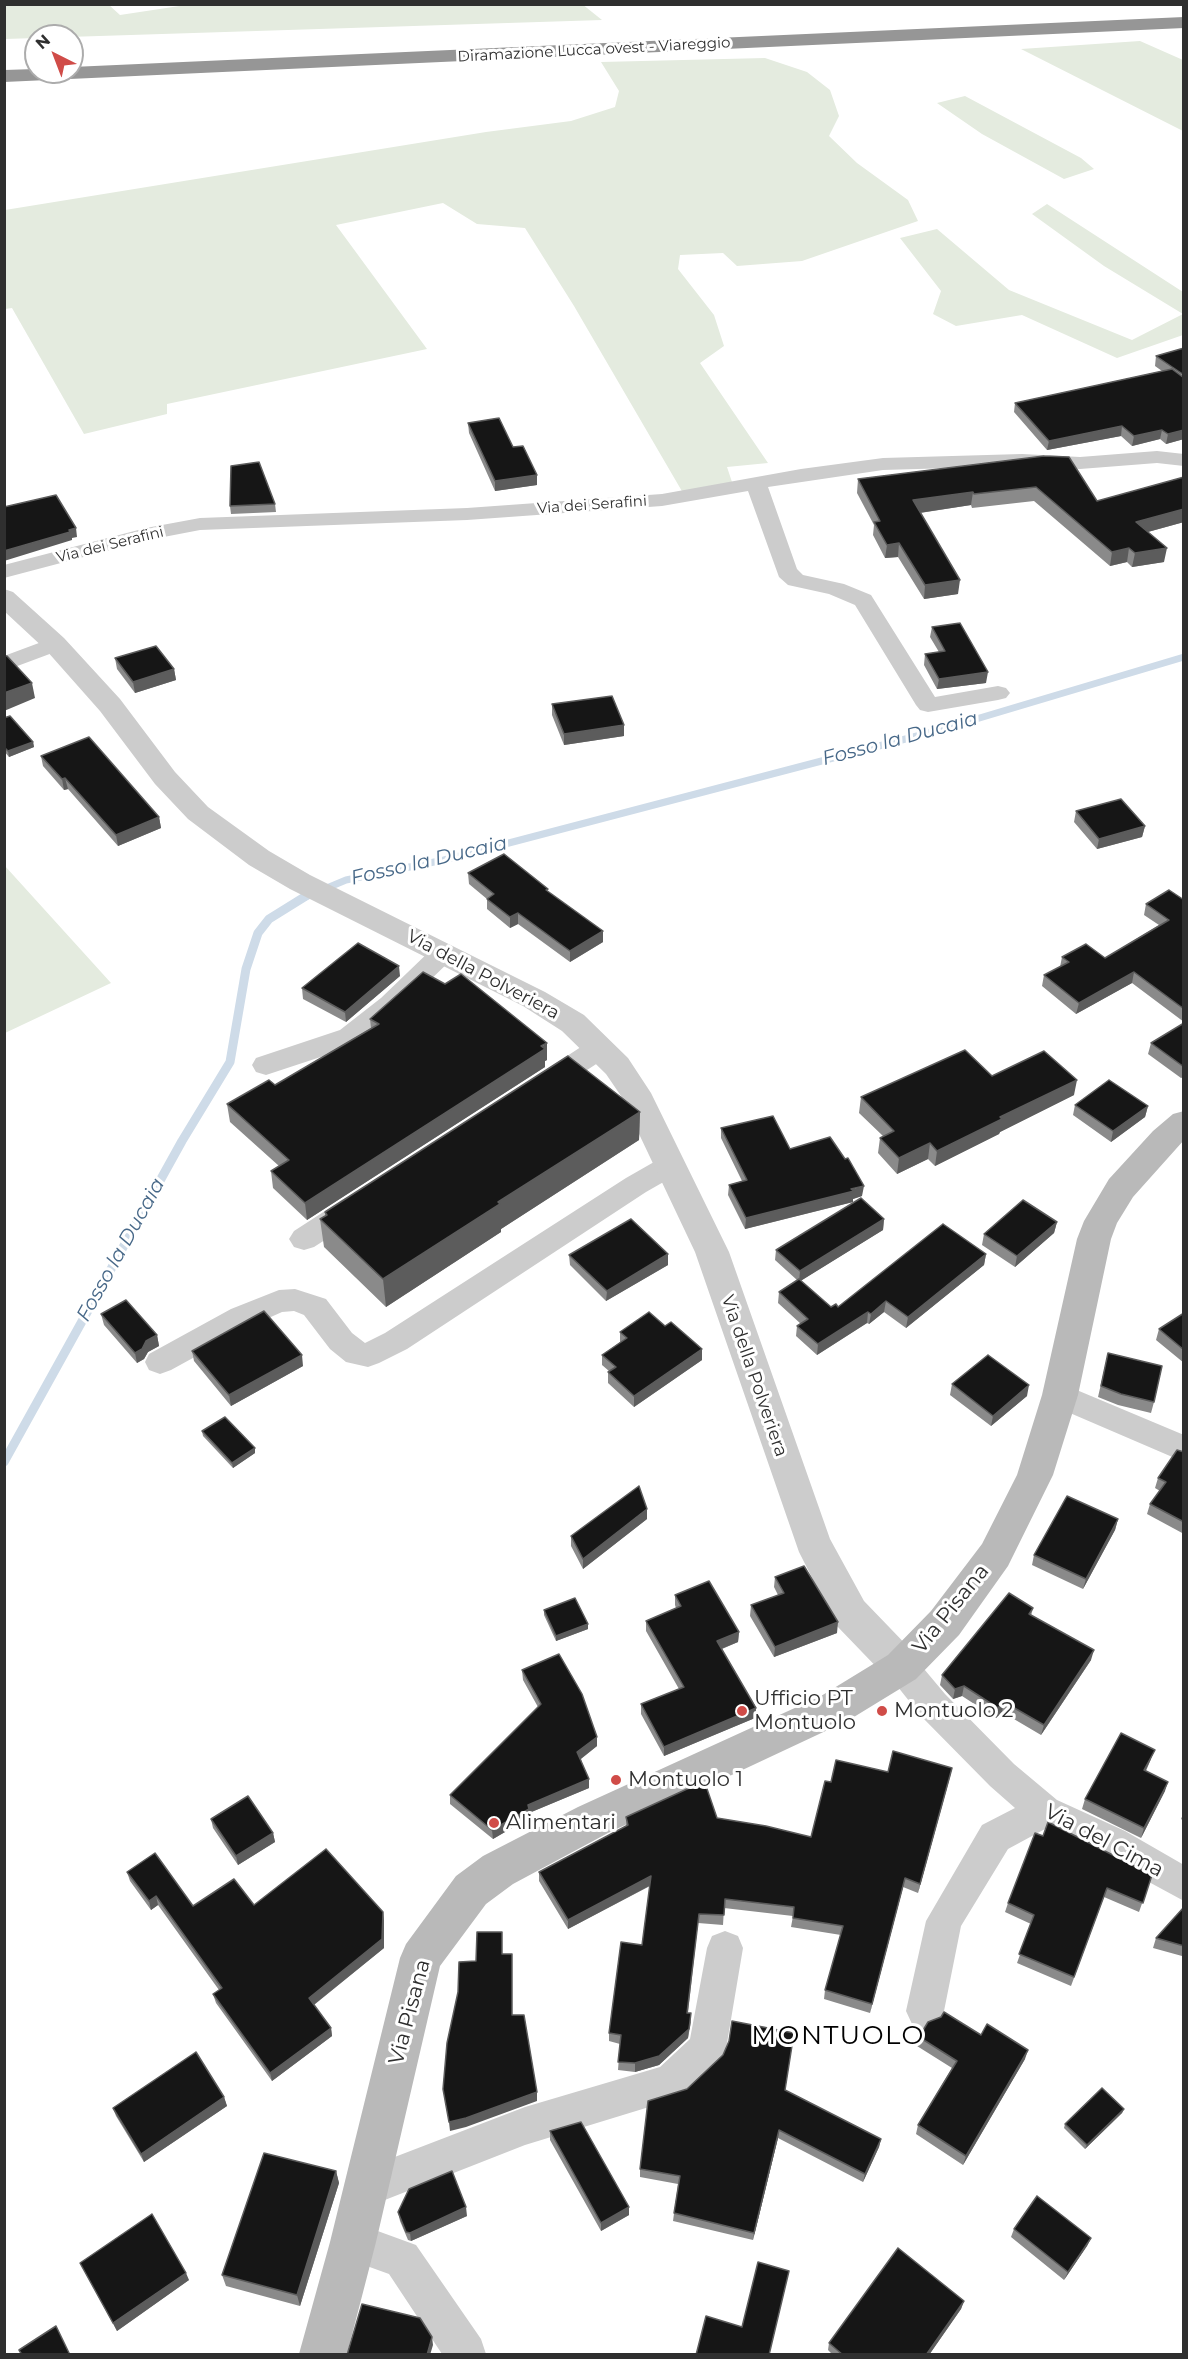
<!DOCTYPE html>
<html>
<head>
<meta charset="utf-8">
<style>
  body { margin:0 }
  #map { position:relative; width:1188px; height:2359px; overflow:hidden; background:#fff; font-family:Montserrat,sans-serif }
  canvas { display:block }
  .frame { position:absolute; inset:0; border:6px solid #2f2f2f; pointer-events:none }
  .north { position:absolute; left:24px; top:24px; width:60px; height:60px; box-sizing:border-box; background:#fff; border:2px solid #acacac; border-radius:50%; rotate:318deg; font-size:16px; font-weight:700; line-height:24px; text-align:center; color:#2f2f2f }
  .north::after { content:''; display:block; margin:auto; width:21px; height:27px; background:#d04c48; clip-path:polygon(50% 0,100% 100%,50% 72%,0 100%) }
</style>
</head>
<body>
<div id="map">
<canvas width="1188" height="2359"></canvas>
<div class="frame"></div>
<div class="north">N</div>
</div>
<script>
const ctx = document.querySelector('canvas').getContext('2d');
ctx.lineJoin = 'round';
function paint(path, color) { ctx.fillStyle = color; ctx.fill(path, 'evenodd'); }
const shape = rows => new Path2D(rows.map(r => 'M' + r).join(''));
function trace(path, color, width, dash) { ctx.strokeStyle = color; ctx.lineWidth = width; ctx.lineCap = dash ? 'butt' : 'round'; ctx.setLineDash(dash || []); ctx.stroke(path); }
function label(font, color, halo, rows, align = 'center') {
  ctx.font = font + ' Montserrat,sans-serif'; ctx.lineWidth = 6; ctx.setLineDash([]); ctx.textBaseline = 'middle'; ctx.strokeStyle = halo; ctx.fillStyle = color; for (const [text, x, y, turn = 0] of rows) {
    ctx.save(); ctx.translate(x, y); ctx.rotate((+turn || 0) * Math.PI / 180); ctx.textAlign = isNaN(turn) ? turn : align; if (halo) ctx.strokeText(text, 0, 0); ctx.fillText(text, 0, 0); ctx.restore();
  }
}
paint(shape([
  [186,5,582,4,602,20,5,39,5,5,109,5,120,15],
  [1140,41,1183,60,1183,131,1021,49],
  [765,58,807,72,830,90,839,116,829,136,857,163,908,200,918,221,802,261,737,266,723,253,680,255,678,269,714,315,724,346,700,363,768,463,727,467,733,485,683,493,574,306,525,228,477,224,443,203,336,225,427,349,167,404,167,414,84,434,12,308,5,309,5,210,486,132,571,121,615,107,619,91,601,62],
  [965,96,1081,158,1094,169,1064,179,982,134,937,103],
  [1047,204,1183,292,1183,335,1117,358,1022,315,956,326,933,314,941,291,900,238,937,229,1009,290,1132,340,1183,314,1104,266,1032,214],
  [5,866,111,983,5,1033,4,1033]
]), '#e4ebdf');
trace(shape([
  [303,898,346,880,444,860,936,731,1184,657]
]), '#cedbe8', 7);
trace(shape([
  [4,1462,182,1141,230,1062,246,969,258,933,269,919,306,896]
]), '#cedbe8', 9);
paint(shape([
  [1157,451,1184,454,1184,466,1157,463,1080,469,1022,466,883,470,768,487,797,569,803,575,844,584,871,595,935,697,998,686,1006,688,1010,693,1006,698,998,700,928,712,920,710,916,705,855,605,829,594,788,585,779,577,748,491,662,506,467,520,200,530,148,540,4,578,4,565,146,528,200,518,467,508,662,494,801,469,883,458,1022,454,1080,457,1157,451],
  [55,637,63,639,66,644,63,649,4,671,4,656,55,637],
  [443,944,452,947,456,953,452,959,399,1010,360,1044,266,1075,256,1072,252,1065,256,1058,340,1030,381,998,434,947,443,944],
  [600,1039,610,1041,614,1048,610,1055,555,1091,545,1094,535,1091,531,1084,535,1077,590,1041,600,1039],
  [671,1155,681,1158,685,1165,681,1172,646,1192,407,1349,379,1363,368,1367,346,1362,330,1349,304,1315,294,1311,282,1312,253,1325,171,1370,160,1374,149,1370,145,1362,149,1354,231,1309,279,1290,295,1289,326,1299,352,1333,365,1343,385,1333,626,1178,661,1158,671,1155],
  [355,1195,365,1198,369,1206,365,1214,314,1247,304,1250,294,1247,289,1239,294,1231,345,1198,355,1195],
  [1060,1383,1184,1435,1184,1462,1049,1404,1045,1395,1049,1386,1060,1383],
  [902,1652,914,1657,945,1694,1014,1764,1057,1800,1125,1831,1184,1865,1184,1901,1099,1855,1045,1829,1008,1849,961,1926,944,2011,938,2024,925,2029,912,2024,906,2011,926,1921,982,1825,1015,1808,990,1786,921,1716,890,1677,885,1667,890,1657,902,1652],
  [725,1931,738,1936,743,1948,726,2049,720,2062,685,2096,525,2145,367,2207,353,2201,347,2187,353,2173,525,2107,660,2067,690,2039,707,1948,712,1936,725,1931],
  [353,2222,416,2245,481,2339,486,2354,442,2354,389,2274,339,2256,333,2242,339,2228,353,2222]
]), '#ccc');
paint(shape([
  [4,589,13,592,64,638,120,699,175,772,208,807,269,851,310,875,545,992,584,1015,628,1058,651,1093,729,1252,830,1539,864,1601,916,1655,922,1667,916,1679,902,1684,888,1679,836,1625,799,1552,695,1252,621,1096,606,1074,562,1031,523,1006,290,889,249,865,188,819,155,784,100,711,46,650,4,611,4,589]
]), '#ccc');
paint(shape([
  [1184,1111,1184,1140,1133,1197,1117,1223,1111,1239,1078,1395,1053,1475,1008,1566,959,1635,916,1679,849,1720,608,1833,513,1884,486,1904,440,1966,376,2242,347,2354,299,2354,330,2242,400,1958,406,1944,456,1876,483,1856,578,1807,821,1696,888,1655,931,1611,982,1544,1017,1475,1042,1395,1077,1239,1084,1221,1109,1179,1153,1131,1173,1114,1184,1111]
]), '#b9b9b9');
paint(shape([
  [1184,17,1184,28,4,82,4,70,36,69,36,72,72,72,72,67,1184,17]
]), '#969696');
paint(shape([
  [1184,348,1184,439,1166,444,1160,439,1132,446,1121,436,1047,450,1014,412,1015,403,1162,371,1155,366,1156,356],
  [468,423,513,447,537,485,495,491,469,433],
  [1044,456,1097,501,1184,477,1184,522,1148,532,1164,562,1132,567,1127,562,1110,566,1034,501,972,508,971,505,920,513,958,594,924,599,898,557,885,558,873,535,874,525,857,493,858,479],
  [275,504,276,512,231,514,230,506],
  [932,627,986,683,937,689,924,665,925,654,939,652,930,637],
  [115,658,174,669,176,680,135,693,117,669],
  [552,704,624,736,564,745,552,715],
  [4,718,33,742,34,747,9,757,4,751],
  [41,756,159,817,161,828,118,846,68,789,64,790,43,766],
  [1076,811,1145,826,1142,837,1097,849,1074,822],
  [468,873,548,892,603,931,603,942,570,962,518,924,510,928,487,909,487,899,469,884],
  [1184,900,1184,1022,1132,983,1076,1014,1042,986,1044,975,1060,967,1062,957,1105,958,1159,925,1144,915,1146,904],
  [400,976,346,1022,303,999,302,988],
  [370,1019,547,1060,545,1061,545,1067,307,1220,273,1188,271,1171,279,1166,230,1122,227,1104,275,1085,371,1028],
  [1184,1023,1184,1077,1181,1078,1148,1054,1151,1043],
  [992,1076,1074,1095,1000,1132,999,1134,935,1166,928,1159,897,1174,878,1153,880,1138,883,1136,859,1113,861,1097],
  [1075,1105,1148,1106,1145,1117,1111,1142,1073,1115],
  [640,1112,639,1140,501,1229,501,1232,386,1307,324,1247,320,1219,325,1216,325,1212],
  [721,1128,790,1149,862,1196,853,1199,853,1202,745,1229,728,1195,729,1185,742,1181,721,1138],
  [884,1219,883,1230,800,1281,831,1307,838,1307,986,1254,984,1265,906,1328,884,1312,869,1324,867,1323,817,1355,796,1336,797,1326,801,1324,778,1303,779,1292,797,1280,775,1260,776,1250],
  [1057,1222,1054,1233,1015,1267,982,1245,984,1234],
  [668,1254,668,1265,606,1301,570,1265,569,1255],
  [1184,1313,1184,1363,1156,1340,1159,1329],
  [101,1314,157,1335,159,1346,148,1352,144,1359,137,1363,104,1325],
  [620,1332,702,1360,634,1407,608,1383,608,1372,609,1371,602,1365,602,1355,620,1342],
  [192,1351,303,1366,231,1406,194,1361],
  [1108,1353,1154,1402,1151,1413,1118,1405,1098,1397],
  [952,1384,1027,1396,991,1426,950,1395],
  [202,1431,255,1448,255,1453,233,1468,203,1436],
  [1184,1452,1184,1534,1147,1514,1150,1504,1160,1491,1155,1488,1158,1478],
  [647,1519,583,1569,571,1546,571,1536],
  [1118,1519,1115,1530,1083,1589,1032,1565,1034,1555],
  [775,1577,837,1633,774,1657,750,1616,751,1605,778,1595,774,1587],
  [675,1595,739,1632,738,1642,722,1649,756,1708,755,1718,664,1756,641,1714,641,1704,679,1689,646,1631,646,1621,676,1608,675,1605],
  [1033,1608,1031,1616,1091,1660,1041,1735,1002,1712,996,1718,962,1696,953,1699,940,1685,942,1675],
  [544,1610,588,1629,556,1641,544,1615],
  [522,1670,597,1737,597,1746,581,1759,589,1788,529,1813,529,1818,493,1839,450,1804,450,1795,538,1707,523,1680],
  [1151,1759,1146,1771,1165,1791,1141,1838,1082,1809,1085,1799],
  [952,1768,918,1893,903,1887,870,2013,824,1999,825,1990,841,1935,791,1927,793,1916,724,1908,723,1925,698,1923,688,2013,691,2022,688,2038,659,2065,635,2072,618,2070,620,2044,609,2041,609,2033,642,1945,650,1886,568,1929,539,1881,539,1872,626,1826,626,1817,717,1818,811,1837,831,1782,888,1772],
  [1184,1812,1184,1821,1181,1819],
  [211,1819,273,1833,275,1842,238,1865,213,1828],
  [127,1872,193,1906,254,1905,383,1912,384,1921,384,1948,314,2005,331,2028,332,2036,272,2081,216,2003,213,1994,219,1990,158,1905,151,1910,130,1881],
  [1152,1875,1139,1912,1104,1897,1071,1986,1017,1963,1031,1924,1005,1912,1008,1903],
  [1184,1907,1184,1955,1182,1956,1153,1948,1156,1938],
  [981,2035,1025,2059,963,2165,916,2134,918,2125,952,2068,917,2046,919,2037],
  [785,2090,881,2139,879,2147,863,2182,778,2138,753,2240,673,2221,678,2184,640,2177,640,2169],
  [224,2097,227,2106,144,2162,116,2116,113,2108],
  [1124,2109,1122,2113,1085,2149,1064,2128,1065,2124],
  [550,2131,629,2207,629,2215,601,2231,550,2140],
  [336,2171,339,2183,300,2306,226,2286,222,2275],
  [398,2212,467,2216,411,2241,408,2240,400,2221],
  [1014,2229,1091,2238,1087,2246,1064,2280,1011,2237],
  [80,2263,189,2280,117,2331],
  [964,2301,961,2309,929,2355,833,2355,828,2350,829,2343]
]), '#8a8a8a');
paint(shape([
  [1122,426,1121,436,1047,450,1049,441],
  [1162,430,1160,439,1132,446,1134,436],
  [1184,430,1184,439,1166,444,1168,434],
  [537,475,537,485,495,491,495,481],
  [973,492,971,505,912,514,913,500],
  [1184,509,1184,522,1133,536,1136,522],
  [76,528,77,537,72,538,72,540,4,561,4,551],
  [899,543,898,557,885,558,887,545],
  [1129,548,1127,562,1110,566,1112,552],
  [1167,548,1164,562,1132,567,1135,553],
  [960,580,958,594,924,599,925,585],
  [174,669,176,680,135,693,133,682],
  [988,672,986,683,937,689,939,679],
  [32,683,35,698,4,711,4,693],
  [624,725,624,736,564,745,564,734],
  [33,742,34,747,9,757,8,751],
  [65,778,68,789,64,790,62,779],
  [159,817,161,828,118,846,116,835],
  [1145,826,1142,837,1097,849,1099,839],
  [518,913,518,924,510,928,510,917],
  [603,931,603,942,570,962,570,951],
  [399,966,400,976,346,1022,345,1012],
  [1134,972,1132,983,1076,1014,1079,1003],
  [547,1043,547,1060,545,1061,545,1067,307,1220,305,1203],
  [1077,1080,1074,1095,1000,1132,999,1134,935,1166,937,1151,1000,1117],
  [1148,1106,1145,1117,1111,1142,1113,1131],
  [640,1112,639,1140,501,1229,501,1232,386,1307,383,1279,498,1202],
  [930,1143,928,1159,897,1174,899,1158],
  [864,1186,862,1196,853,1199,853,1202,745,1229,746,1218],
  [884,1219,883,1230,799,1282,800,1271],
  [1057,1222,1054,1233,1015,1267,1017,1256],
  [668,1254,668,1265,606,1301,607,1291],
  [986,1254,984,1265,906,1328,908,1317],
  [886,1301,884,1312,869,1324,871,1314],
  [868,1312,867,1323,817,1355,818,1344],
  [157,1335,159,1346,148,1352,144,1359,137,1363,135,1353,146,1341],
  [702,1349,702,1360,634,1407,634,1396],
  [302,1355,303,1366,231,1406,229,1395],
  [1029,1385,1027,1396,991,1426,993,1416],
  [255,1448,255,1453,233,1468,232,1463],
  [647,1509,647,1519,583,1569,583,1559],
  [1118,1519,1115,1530,1083,1589,1086,1579],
  [838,1622,837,1633,774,1657,775,1647],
  [588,1624,588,1629,556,1641,556,1636],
  [739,1632,738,1642,716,1651,717,1641],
  [1094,1650,1091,1660,1041,1735,1044,1725],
  [964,1686,962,1696,953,1699,955,1689],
  [1004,1702,1002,1712,996,1718,998,1708],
  [756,1708,755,1718,664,1756,664,1747],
  [597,1737,597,1746,578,1761,577,1752],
  [1155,1750,1151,1759,1141,1780,1144,1770],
  [952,1768,950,1777,918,1893,920,1884],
  [589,1779,589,1788,529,1813,529,1818,493,1839,492,1830,528,1805],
  [1168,1782,1165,1791,1141,1838,1144,1828],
  [273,1833,275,1842,238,1865,236,1856],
  [651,1876,651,1885,568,1929,568,1920],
  [905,1878,903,1887,870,2013,872,2004],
  [156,1896,158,1905,151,1910,149,1901],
  [383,1912,384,1921,384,1948,311,2007,309,1998],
  [691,2013,688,2038,659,2065,635,2072,635,2063],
  [331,2028,332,2036,272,2081,270,2073],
  [1028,2050,1025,2059,963,2165,966,2156],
  [537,2092,537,2101,466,2127,450,2131,449,2122],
  [224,2097,227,2106,144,2162,141,2154],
  [1124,2109,1122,2113,1085,2149,1087,2145],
  [779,2130,778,2138,753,2240,754,2233],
  [881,2139,879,2147,863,2182,865,2174],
  [336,2171,339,2183,300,2306,297,2295],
  [466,2207,467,2216,411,2241,410,2233],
  [629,2207,629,2215,601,2231,601,2223],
  [1091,2238,1087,2246,1064,2280,1068,2272],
  [186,2273,189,2280,117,2331,113,2323],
  [964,2301,961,2309,929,2355,926,2355],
  [432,2337,433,2345,430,2355,427,2355]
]), '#5c5c5c');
const building = shape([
  [1184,348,1184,375,1156,356,1184,348],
  [1172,369,1184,378,1184,430,1168,434,1162,430,1134,436,1122,426,1049,441,1015,403,1172,369],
  [499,418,513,447,523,446,537,475,495,481,468,423,499,418],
  [1044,456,1069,457,1097,501,1184,477,1184,509,1136,522,1167,548,1135,553,1129,548,1112,552,1036,487,974,494,973,492,913,500,960,580,925,585,899,543,887,545,874,522,880,521,858,479,1044,456],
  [259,462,275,504,230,506,231,466,259,462],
  [56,495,76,528,69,530,70,532,4,551,4,507,56,495],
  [960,623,988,672,939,679,925,654,945,651,932,627,960,623],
  [156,646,174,669,133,682,115,658,156,646],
  [4,656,7,656,32,683,4,693,4,656],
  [612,696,624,725,564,734,552,704,612,696],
  [10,716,33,742,8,751,4,747,4,718,10,716],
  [89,737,159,817,116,835,65,778,62,779,41,756,89,737],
  [1121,799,1145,826,1099,839,1076,811,1121,799],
  [504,854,548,889,546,890,603,931,570,951,518,913,510,917,487,899,494,894,468,873,504,854],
  [1169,890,1184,900,1184,1009,1134,972,1079,1003,1044,975,1069,962,1062,957,1086,944,1105,958,1169,920,1146,904,1169,890],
  [358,943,399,966,345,1012,302,988,358,943],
  [423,972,445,984,461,974,547,1043,541,1046,545,1049,305,1203,271,1171,289,1160,227,1104,269,1080,275,1085,379,1024,370,1019,423,972],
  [1184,1023,1184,1067,1151,1043,1184,1023],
  [965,1050,992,1076,1044,1051,1077,1080,1000,1117,1002,1119,937,1151,930,1143,899,1158,880,1138,894,1131,861,1097,965,1050],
  [568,1056,640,1112,498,1202,500,1204,383,1279,320,1219,327,1215,325,1212,568,1056],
  [1109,1080,1148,1106,1113,1131,1075,1105,1109,1080],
  [773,1116,790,1149,830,1137,845,1159,848,1158,864,1186,851,1189,854,1191,746,1218,729,1185,747,1180,721,1128,773,1116],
  [861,1198,884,1219,800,1271,776,1250,861,1198],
  [1023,1200,1057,1222,1017,1256,984,1234,1023,1200],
  [631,1219,668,1254,607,1291,569,1255,631,1219],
  [943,1224,986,1254,908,1317,886,1301,871,1314,868,1312,818,1344,797,1326,808,1319,779,1292,799,1279,831,1307,836,1304,838,1307,943,1224],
  [126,1300,157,1335,146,1341,142,1349,135,1353,101,1314,126,1300],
  [264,1311,302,1355,229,1395,192,1351,264,1311],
  [649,1312,665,1326,671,1322,702,1349,634,1396,608,1372,616,1367,602,1355,627,1338,620,1332,649,1312],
  [1184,1313,1184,1350,1159,1329,1184,1313],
  [1108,1353,1162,1366,1154,1402,1121,1394,1101,1386,1108,1353],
  [988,1355,1029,1385,993,1416,952,1384,988,1355],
  [225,1417,255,1448,232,1463,202,1431,225,1417],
  [1177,1450,1184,1452,1184,1522,1150,1504,1166,1482,1158,1478,1177,1450],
  [639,1486,647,1509,583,1559,571,1536,639,1486],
  [1067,1496,1118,1519,1086,1579,1034,1555,1067,1496],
  [804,1566,838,1622,775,1647,751,1605,784,1593,775,1577,804,1566],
  [709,1581,739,1632,717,1641,756,1708,664,1747,641,1704,684,1687,646,1621,681,1606,675,1595,709,1581],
  [1009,1593,1033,1608,1029,1614,1094,1650,1044,1725,1004,1702,998,1708,964,1686,955,1689,942,1675,1009,1593],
  [575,1598,588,1624,556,1636,544,1610,575,1598],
  [559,1654,582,1694,597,1737,577,1752,589,1779,528,1805,529,1809,492,1830,450,1795,541,1704,522,1670,559,1654],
  [1121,1733,1155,1750,1144,1770,1168,1782,1144,1828,1085,1799,1121,1733],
  [893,1751,952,1768,920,1884,905,1878,872,2004,825,1990,843,1926,793,1918,794,1907,725,1899,724,1915,699,1914,687,2013,691,2013,689,2029,659,2056,635,2063,618,2062,621,2035,609,2033,621,1942,642,1945,651,1876,568,1920,539,1872,628,1825,626,1817,698,1784,705,1783,717,1818,766,1826,811,1837,825,1781,831,1782,836,1760,888,1772,893,1751],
  [248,1796,273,1833,236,1856,211,1819,248,1796],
  [1048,1822,1152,1875,1143,1903,1107,1888,1074,1977,1019,1954,1034,1915,1008,1903,1035,1833,1043,1836,1048,1822],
  [326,1849,383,1912,382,1939,309,1998,331,2028,270,2073,213,1994,222,1988,156,1896,149,1901,127,1872,155,1853,193,1906,234,1879,254,1905,326,1849],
  [1184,1907,1184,1946,1156,1938,1184,1907],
  [477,1932,502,1932,502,1954,512,1954,512,2015,524,2015,537,2092,466,2118,449,2122,443,2089,447,2043,458,1992,459,1962,476,1961,477,1932],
  [944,2012,981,2035,987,2024,1028,2050,966,2156,918,2125,957,2061,919,2037,928,2022,941,2017,944,2012],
  [732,2021,794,2033,785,2090,881,2139,865,2174,779,2130,754,2233,674,2213,680,2176,640,2169,648,2101,687,2089,723,2055,729,2041,732,2021],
  [196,2052,224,2097,141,2154,113,2108,196,2052],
  [1102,2088,1124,2109,1087,2145,1065,2124,1102,2088],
  [581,2122,629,2207,601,2223,550,2131,581,2122],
  [264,2153,336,2171,297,2295,222,2275,264,2153],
  [452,2171,466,2207,410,2233,406,2232,398,2212,409,2189,452,2171],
  [1037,2196,1091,2238,1068,2272,1014,2229,1037,2196],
  [152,2214,186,2273,113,2323,80,2263,152,2214],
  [898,2248,964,2301,926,2355,843,2355,829,2343,898,2248],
  [758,2262,789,2271,769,2355,696,2355,706,2316,742,2327,758,2262],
  [362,2304,420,2318,432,2337,427,2355,347,2355,362,2304],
  [56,2326,70,2355,22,2355,19,2350,56,2326]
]);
paint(building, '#161616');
trace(building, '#5c5c5c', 1.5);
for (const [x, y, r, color] of [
  [742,1711,6,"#d04c48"],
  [882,1711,6,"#d04c48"],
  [616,1780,6,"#d04c48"],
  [494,1823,6,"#d04c48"]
]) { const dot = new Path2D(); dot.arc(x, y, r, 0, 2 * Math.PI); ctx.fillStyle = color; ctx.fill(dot); trace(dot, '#fff', 2); }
label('15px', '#2f2f2f', '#fff', [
  ["Diramazione Lucca ovest - Viareggio",594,50,-3],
  ["Via dei Serafini",592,505,-4],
  ["Via dei Serafini",110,545,-14]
]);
label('18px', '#2f2f2f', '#fff', [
  ["Via della Polveriera",483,975,28],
  ["Via della Polveriera",754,1376,71]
]);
label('italic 20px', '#476888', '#fff', [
  ["Fosso la Ducaia",900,739,-15],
  ["Fosso la Ducaia",429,861,-13],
  ["Fosso la Ducaia",121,1250,-61]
]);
label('21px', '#2f2f2f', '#fff', [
  ["Via Pisana",951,1609,-51],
  ["Via del Cima",1104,1841,28],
  ["Via Pisana",410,2012,-75]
]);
label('21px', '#2f2f2f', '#fff', [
  ["Ufficio PT",754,1699],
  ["Montuolo",754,1723],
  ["Montuolo 2",894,1711],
  ["Montuolo 1",628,1780],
  ["Alimentari",506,1823]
], 'left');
ctx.letterSpacing = '1.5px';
label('26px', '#000', '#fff', [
  ["MONTUOLO",838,2036]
]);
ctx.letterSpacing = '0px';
</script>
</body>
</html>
